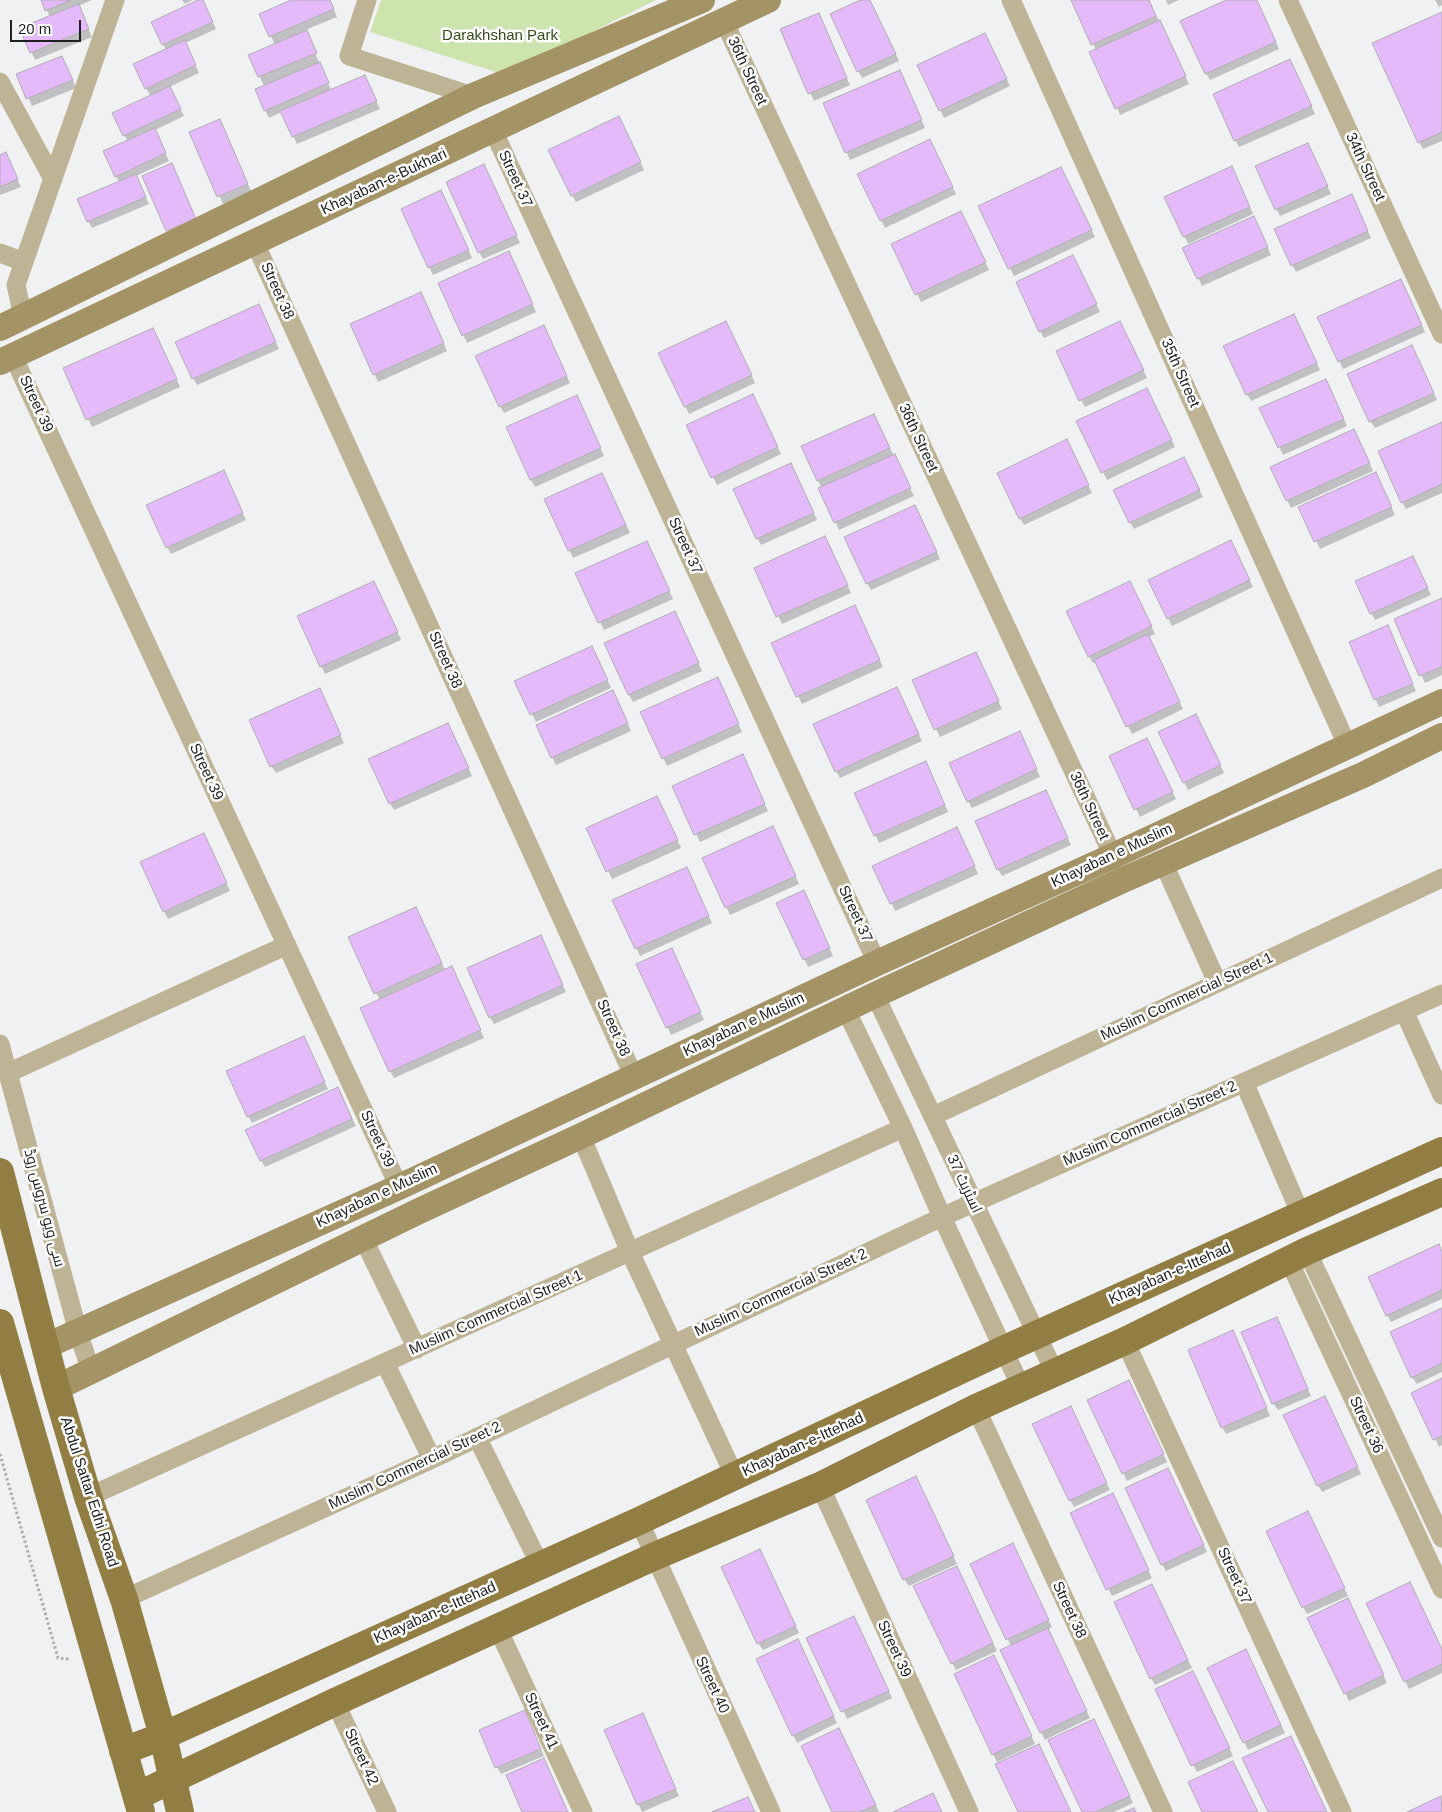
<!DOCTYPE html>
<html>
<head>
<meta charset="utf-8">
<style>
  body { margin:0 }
  #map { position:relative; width:1442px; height:1812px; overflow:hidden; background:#f0f1f3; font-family:Arial,sans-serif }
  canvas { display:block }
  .scale { position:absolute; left:10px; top:20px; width:71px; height:22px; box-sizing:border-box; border:2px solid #1e1f1f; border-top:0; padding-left:6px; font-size:15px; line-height:18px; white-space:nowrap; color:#1e1f1f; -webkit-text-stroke:4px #fff; paint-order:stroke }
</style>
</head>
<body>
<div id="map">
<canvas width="1442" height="1812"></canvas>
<div class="scale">20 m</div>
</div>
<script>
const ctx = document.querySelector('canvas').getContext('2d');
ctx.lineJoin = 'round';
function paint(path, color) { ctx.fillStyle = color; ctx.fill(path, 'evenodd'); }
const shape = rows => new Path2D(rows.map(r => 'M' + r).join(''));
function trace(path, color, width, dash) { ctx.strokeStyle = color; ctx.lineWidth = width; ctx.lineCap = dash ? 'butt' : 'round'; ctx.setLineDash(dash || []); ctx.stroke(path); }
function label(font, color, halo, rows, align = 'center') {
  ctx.font = font + ' Arial,Cairo,sans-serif'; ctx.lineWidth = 5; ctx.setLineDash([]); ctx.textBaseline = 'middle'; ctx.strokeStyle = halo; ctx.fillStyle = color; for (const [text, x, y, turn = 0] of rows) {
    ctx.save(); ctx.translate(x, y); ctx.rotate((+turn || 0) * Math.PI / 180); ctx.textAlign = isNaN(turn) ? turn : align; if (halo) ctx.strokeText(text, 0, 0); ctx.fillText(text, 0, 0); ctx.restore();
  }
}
paint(shape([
  [381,0,656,0,505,75,370,32]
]), '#cee4af');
paint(shape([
  [42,0,92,0,78,6,92,37,35,60,21,29,50,17],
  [182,0,193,0,185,4],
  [202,0,216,29,185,43,199,73,169,87,184,116,155,130,169,161,136,176,149,204,92,228,88,221,119,182,116,176,128,141,124,135,151,97,146,88,166,50,163,44],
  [293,0,330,0,337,17,305,30,331,90,368,83,380,109,297,144,282,112,269,118,265,110,264,86,250,56,275,45,261,14],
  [863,0,869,0,899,61,862,78,858,71],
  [1072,0,1149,0,1189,84,1120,115,1096,50],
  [1166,0,1179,0,1168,5],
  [1229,0,1256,0,1279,49,1210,80,1206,73],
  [1435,0,1442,0,1442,5,1439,7],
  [1442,13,1442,141,1423,149,1419,142],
  [819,14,850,85,814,101,782,30],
  [989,42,1010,86,944,118,919,66],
  [66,64,76,88,32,106,18,75],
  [1294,68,1315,114,1239,147,1235,140],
  [903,78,925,128,850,160,825,103],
  [622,125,644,170,576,202,572,195],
  [223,128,251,191,223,204,191,133],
  [933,148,956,194,885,228,859,174],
  [1311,151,1331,194,1280,216,1276,209],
  [0,156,9,161,21,187,0,195],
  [488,173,520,243,483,259,479,252],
  [1235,175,1253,214,1188,244,1166,197],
  [1065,176,1095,237,1014,276,980,207],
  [445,199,472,258,433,275,402,210],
  [1355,203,1371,238,1296,272,1292,265],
  [965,220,989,270,921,302,893,245],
  [1257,224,1271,255,1202,286,1184,248],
  [512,259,536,312,467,343,439,283],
  [1077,263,1100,312,1044,338,1040,331],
  [1405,288,1425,332,1343,369,1319,318],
  [425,301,447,351,378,382,352,325],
  [262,313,279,349,197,385,193,378],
  [1298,323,1320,370,1251,401,1247,394],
  [544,326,570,383,504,413,500,406],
  [730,330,755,383,689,414,660,354],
  [1124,330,1147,378,1085,407,1081,400],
  [157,336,180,387,92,427,64,369],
  [1416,354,1437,400,1375,428,1370,421],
  [1330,387,1347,426,1283,455,1261,409],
  [1150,396,1175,447,1107,480,1078,422],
  [756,402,781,454,717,485,688,426],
  [580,404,604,456,535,487,531,480],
  [877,422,914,496,839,530,818,480],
  [1442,423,1442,493,1406,509,1402,502],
  [1358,437,1373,471,1291,508,1287,500],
  [1071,448,1092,493,1024,525,1020,518],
  [1187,465,1203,497,1134,529,1130,522],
  [795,472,817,520,761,545,757,538],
  [602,474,630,533,573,558,546,499],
  [227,479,246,520,171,554,167,547],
  [1379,481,1395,515,1320,549,1300,507],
  [919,513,940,559,871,590,867,583],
  [829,544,851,593,782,624,756,568],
  [1234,549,1253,587,1172,626,1149,580],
  [650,550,673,599,604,630,577,573],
  [1417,564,1431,595,1375,620,1371,613],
  [378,590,401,640,325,674,298,617],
  [1134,590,1155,634,1148,637,1183,709,1132,734,1096,662,1093,663,1089,656],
  [1442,600,1442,675,1425,683,1396,619],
  [859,614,883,667,802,704,773,643],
  [678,619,702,671,633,702,629,695],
  [1391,634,1416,691,1379,707,1350,642],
  [976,653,1002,709,940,737,913,681],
  [596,654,611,688,536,722,516,681],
  [722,686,742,732,667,766,642,713],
  [901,696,922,741,840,778,836,771],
  [323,697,344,743,276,773,271,766],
  [617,698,631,731,556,765,552,757],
  [1200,723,1224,773,1188,790,1160,733],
  [452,731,472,776,394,810,390,803],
  [1023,740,1040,777,972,808,968,801],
  [1151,746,1176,799,1140,817,1110,757],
  [746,763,768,811,700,842,673,787],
  [929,770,948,812,879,843,856,794],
  [1049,798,1071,845,1002,876,998,869],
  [661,805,681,848,612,879,588,829],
  [777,834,799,884,730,915,704,858],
  [961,836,978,874,895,911,874,866],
  [208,842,230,891,168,919,164,911],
  [691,876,712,923,640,956,614,901],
  [807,899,833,956,808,967,778,903],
  [420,915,445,970,455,975,484,1038,394,1078,390,1071,380,1000,376,993],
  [544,944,566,992,494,1024,490,1017],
  [675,956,704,1020,671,1035,638,964],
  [307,1045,328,1089,252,1123,248,1116],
  [342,1096,356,1126,265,1167,261,1160],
  [1442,1253,1442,1299,1391,1322,1387,1315],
  [1442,1309,1442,1372,1417,1384,1412,1377],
  [1277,1318,1311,1396,1278,1410,1273,1403],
  [1233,1332,1270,1416,1226,1434,1222,1427],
  [1442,1380,1442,1445,1439,1447,1413,1393],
  [1133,1389,1167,1462,1127,1481,1088,1401],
  [1328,1405,1361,1474,1322,1492,1318,1485],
  [1074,1415,1110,1490,1074,1507,1070,1500],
  [1172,1476,1207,1552,1166,1571,1162,1564],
  [920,1485,957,1564,909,1586,904,1579],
  [1116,1502,1152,1578,1112,1596,1072,1514],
  [1312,1520,1348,1596,1307,1614,1303,1607],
  [1016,1552,1052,1627,1047,1630,1090,1718,1045,1740,1002,1650,1011,1646,971,1564],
  [763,1557,799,1633,763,1650,758,1643],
  [959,1573,997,1651,956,1670,952,1663],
  [1156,1592,1192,1668,1155,1685,1151,1678],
  [1368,1604,1442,1650,1442,1673,1409,1689],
  [1351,1607,1387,1683,1349,1701,1345,1693],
  [857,1625,892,1698,847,1719,808,1639],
  [802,1648,837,1723,797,1743,757,1660],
  [1249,1658,1285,1733,1248,1750,1209,1668],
  [997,1664,1035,1744,997,1762,993,1754],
  [1197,1680,1233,1756,1197,1772,1156,1690],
  [643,1714,679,1796,642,1812,606,1730],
  [528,1719,544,1756,501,1774,497,1767],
  [1096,1726,1133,1803,1114,1812,1083,1812],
  [843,1737,879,1812,834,1812]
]), '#0003');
const building = shape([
  [41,0,71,0,45,11,41,0],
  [198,0,203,0,213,22,162,45,151,22,198,0],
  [291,0,330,0,334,9,269,37,259,14,291,0],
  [860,0,870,0,896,54,857,72,830,14,860,0],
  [1071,0,1149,0,1156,16,1091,45,1071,0],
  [1226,0,1257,0,1276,42,1205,74,1180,21,1226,0],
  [79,4,89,29,30,53,19,28,79,4],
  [1442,12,1442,132,1418,143,1372,43,1442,12],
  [819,13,847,78,808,94,780,29,819,13],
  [1160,20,1186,76,1115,109,1089,52,1160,20],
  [307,30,317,53,258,77,248,55,307,30],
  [985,33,1007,79,939,111,917,65,985,33],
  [185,40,196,65,145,89,133,64,185,40],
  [62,56,73,80,26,99,16,74,62,56],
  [1290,59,1312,106,1234,141,1213,94,1290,59],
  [320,62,329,83,264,111,255,89,320,62],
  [900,70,922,120,845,153,823,103,900,70],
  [365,75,377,101,292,137,280,111,365,75],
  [170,86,181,109,123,136,112,113,170,86],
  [619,116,641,162,571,196,548,150,619,116],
  [220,119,248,184,217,197,189,132,220,119],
  [155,128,166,153,115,177,103,151,155,128],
  [930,139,953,187,880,221,857,174,930,139],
  [1308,143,1328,186,1275,210,1255,166,1308,143],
  [6,152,18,179,0,187,0,155,6,152],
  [172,163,196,219,166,231,142,176,172,163],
  [484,164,517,235,478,253,446,182,484,164],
  [1232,166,1250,207,1183,237,1164,197,1232,166],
  [1061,167,1092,230,1008,269,978,206,1061,167],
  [136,174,146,197,87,222,77,199,136,174],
  [441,190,469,250,428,268,401,209,441,190],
  [1352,194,1368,231,1291,266,1274,229,1352,194],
  [961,211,986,262,915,295,891,244,961,211],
  [1254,216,1268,247,1197,279,1182,248,1254,216],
  [509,251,533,304,462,336,438,283,509,251],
  [1073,255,1097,304,1039,332,1016,282,1073,255],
  [1401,279,1422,325,1338,362,1317,317,1401,279],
  [421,292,444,343,373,375,350,324,421,292],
  [259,304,276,342,192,379,175,342,259,304],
  [1294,314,1317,363,1246,395,1223,346,1294,314],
  [726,321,752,375,684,407,658,353,726,321],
  [1120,321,1144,370,1079,401,1056,351,1120,321],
  [544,325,567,376,499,407,475,356,544,325],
  [153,328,177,379,86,420,63,368,153,328],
  [1412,345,1434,393,1369,422,1347,374,1412,345],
  [1326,379,1344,419,1278,448,1259,408,1326,379],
  [1147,388,1172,440,1101,473,1076,421,1147,388],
  [753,394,778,447,711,478,686,425,753,394],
  [577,395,601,448,530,480,506,427,577,395],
  [874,414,890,448,817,481,801,446,874,414],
  [1442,422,1442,484,1401,503,1378,451,1442,422],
  [1354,429,1370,463,1286,501,1270,467,1354,429],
  [1067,439,1089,485,1019,519,997,473,1067,439],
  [895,454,911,488,834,523,818,488,895,454],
  [1184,457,1200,490,1129,523,1113,490,1184,457],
  [791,463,814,513,756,539,733,489,791,463],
  [224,470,243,513,166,548,146,505,224,470],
  [1376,472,1392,507,1314,542,1298,507,1376,472],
  [602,473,626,525,568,551,544,499,602,473],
  [915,505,937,552,866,584,844,537,915,505],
  [825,536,848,585,776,617,754,568,825,536],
  [1231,540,1250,580,1167,619,1148,580,1231,540],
  [647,541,670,591,598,623,575,573,647,541],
  [1413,556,1428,588,1370,614,1355,581,1413,556],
  [374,581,398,632,320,667,297,616,374,581],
  [1130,581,1152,626,1088,657,1066,611,1130,581],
  [1442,598,1442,667,1419,676,1394,619,1442,598],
  [855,605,880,660,796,697,771,643,855,605],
  [675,611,699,663,628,695,604,643,675,611],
  [1388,625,1413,684,1374,700,1349,642,1388,625],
  [1148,634,1180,702,1126,727,1094,660,1148,634],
  [592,646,608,680,530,715,514,681,592,646],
  [976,652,999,701,934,730,912,680,976,652],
  [718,677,739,724,662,759,640,712,718,677],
  [897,687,919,734,835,772,813,724,897,687],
  [320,688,341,735,270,767,249,720,320,688],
  [613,690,628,723,551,758,536,725,613,690],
  [1196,714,1221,765,1183,783,1158,732,1196,714],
  [448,723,469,768,389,804,368,759,448,723],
  [1020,731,1037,769,967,802,949,763,1020,731],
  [1147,738,1173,792,1134,810,1109,756,1147,738],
  [743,754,765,804,694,835,672,786,743,754],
  [926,761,945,805,874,836,854,793,926,761],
  [1046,790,1068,838,997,870,975,821,1046,790],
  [657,796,678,840,606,872,586,828,657,796],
  [773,826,796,876,725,908,702,858,773,826],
  [957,827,975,866,890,904,872,866,957,827],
  [204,833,227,883,163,912,140,862,204,833],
  [687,867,709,916,635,949,612,900,687,867],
  [804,890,830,948,803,960,776,903,804,890],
  [416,907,442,963,374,994,348,937,416,907],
  [541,935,563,985,489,1018,467,968,541,935],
  [672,948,701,1012,666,1028,636,964,672,948],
  [452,966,481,1030,389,1072,360,1008,452,966],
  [304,1036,325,1082,247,1117,226,1071,304,1036],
  [338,1087,352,1119,260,1161,245,1130,338,1087],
  [1439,1244,1442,1252,1442,1290,1386,1316,1368,1277,1439,1244],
  [1442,1308,1442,1363,1411,1378,1390,1332,1442,1308],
  [1277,1317,1308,1389,1272,1404,1241,1332,1277,1317],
  [1233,1330,1267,1408,1221,1428,1188,1350,1233,1330],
  [1442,1378,1442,1436,1433,1440,1411,1393,1442,1378],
  [1129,1380,1164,1454,1122,1474,1087,1400,1129,1380],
  [1325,1396,1358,1467,1317,1486,1283,1415,1325,1396],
  [1071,1406,1107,1483,1069,1501,1032,1424,1071,1406],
  [1168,1468,1204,1545,1161,1565,1125,1488,1168,1468],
  [916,1476,954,1556,903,1580,866,1500,916,1476],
  [1113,1493,1149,1570,1106,1590,1070,1513,1113,1493],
  [1308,1511,1345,1588,1302,1608,1266,1531,1308,1511],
  [1013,1543,1049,1620,1006,1640,970,1564,1013,1543],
  [760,1549,796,1626,757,1644,721,1567,760,1549],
  [957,1566,993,1643,951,1664,913,1586,957,1566],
  [1410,1582,1442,1649,1442,1664,1404,1682,1366,1603,1410,1582],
  [1152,1584,1188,1660,1150,1679,1114,1602,1152,1584],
  [1348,1598,1384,1675,1344,1694,1307,1618,1348,1598],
  [854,1616,889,1691,841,1712,806,1638,854,1616],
  [1048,1628,1087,1711,1040,1733,1000,1650,1048,1628],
  [798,1639,834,1716,792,1736,756,1659,798,1639],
  [1246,1649,1281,1725,1243,1743,1207,1668,1246,1649],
  [994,1655,1032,1736,992,1755,954,1674,994,1655],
  [1193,1671,1230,1748,1191,1766,1155,1689,1193,1671],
  [525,1710,541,1749,495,1768,479,1730,525,1710],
  [643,1713,676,1789,637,1805,604,1730,643,1713],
  [1094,1719,1130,1796,1095,1812,1082,1812,1048,1740,1094,1719],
  [839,1728,876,1805,860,1812,832,1812,801,1746,839,1728],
  [1291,1736,1327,1812,1268,1812,1242,1758,1291,1736],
  [1039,1744,1071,1812,1018,1812,995,1764,1039,1744],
  [544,1758,568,1812,522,1812,506,1775,544,1758],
  [1233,1761,1258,1812,1202,1812,1188,1782,1233,1761],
  [933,1793,942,1812,893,1812,933,1793],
  [1441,1796,1442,1812,1407,1812,1441,1796],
  [748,1797,755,1812,712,1812,748,1797],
  [1134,1808,1136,1812,1124,1812,1134,1808]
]);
paint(building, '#e5bafa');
trace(building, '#afaeb0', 1);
trace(shape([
  [0,1454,58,1658,69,1659]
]), '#adaeaf', 3, [2.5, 2.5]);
trace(shape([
  [367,0,349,56,473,96],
  [1011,0,1348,747],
  [1288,0,1442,334],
  [724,21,1113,856],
  [0,82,53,179],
  [493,130,877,963],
  [255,243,634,1077],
  [0,253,24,262],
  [23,317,16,285,115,0],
  [13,356,399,1187],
  [1163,862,1217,982],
  [875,995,1055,1373],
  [846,1010,903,1128,942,1217,1021,1387],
  [1404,1011,1442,1095],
  [0,1044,78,1332,91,1371],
  [8,1073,287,945],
  [1244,1082,1301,1215],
  [933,1116,1442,878],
  [581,1136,630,1252,735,1477],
  [363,1238,417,1349],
  [1307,1251,1442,1538],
  [1289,1261,1442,1589],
  [1125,1341,1342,1812],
  [385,1363,432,1459],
  [976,1408,1163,1812],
  [477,1437,540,1565],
  [820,1486,969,1812],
  [88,1497,903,1128],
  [639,1521,771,1812],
  [124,1599,432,1459,942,1217,1442,994],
  [498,1629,583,1812],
  [335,1702,387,1812]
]), '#beb394', 19);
trace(shape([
  [0,328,473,96,702,0],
  [0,362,768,0],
  [46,1346,399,1187,877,963,1113,856,1442,702],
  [56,1388,417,1212,581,1136,875,995,1123,880,1363,775,1442,736]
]), '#a49465', 26);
trace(shape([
  [0,1172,56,1388,88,1497,124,1599,163,1736,180,1812],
  [0,1323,141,1812],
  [123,1751,163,1736,639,1521,1003,1350,1442,1151],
  [137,1796,335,1702,653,1557,820,1486,976,1408,1125,1341,1307,1251,1442,1192]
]), '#927e42', 28);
label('15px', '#384a18', '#fff', [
  ["Darakhshan Park",500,36]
]);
label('15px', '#1e1f1f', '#fff', [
  ["36th Street",747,71,65],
  ["34th Street",1365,167,65],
  ["Street 37",515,179,65],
  ["Khayaban-e-Bukhari",384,182,-25],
  ["Street 38",277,291,66],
  ["35th Street",1180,373,66],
  ["Street 39",36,404,65],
  ["36th Street",918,438,65],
  ["Street 37",685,546,65],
  ["Street 38",445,660,66],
  ["Street 39",206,772,65],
  ["36th Street",1089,806,65],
  ["Khayaban e Muslim",1112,856,-25],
  ["Street 37",855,914,65],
  ["Muslim Commercial Street 1",1187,997,-25],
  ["Khayaban e Muslim",744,1025,-25],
  ["Street 38",613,1028,66],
  ["Muslim Commercial Street 2",1150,1124,-24],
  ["Street 39",377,1139,65],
  ["اسٹریٹ 37",964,1184,65],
  ["Khayaban e Muslim",377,1196,-25],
  ["سی ویو سروس روڈ",44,1208,75],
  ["Khayaban-e-Ittehad",1170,1274,-24],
  ["Muslim Commercial Street 2",781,1293,-25],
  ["Muslim Commercial Street 1",496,1313,-24],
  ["Street 36",1366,1425,65],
  ["Khayaban-e-Ittehad",803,1445,-25],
  ["Muslim Commercial Street 2",415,1466,-25],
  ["Abdul Sattar Edhi Road",89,1492,72],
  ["Street 37",1234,1576,65],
  ["Street 38",1069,1610,65],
  ["Khayaban-e-Ittehad",435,1613,-24],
  ["Street 39",894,1649,65],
  ["Street 40",712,1685,65],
  ["Street 41",541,1721,65],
  ["Street 42",361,1757,65]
]);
</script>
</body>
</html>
